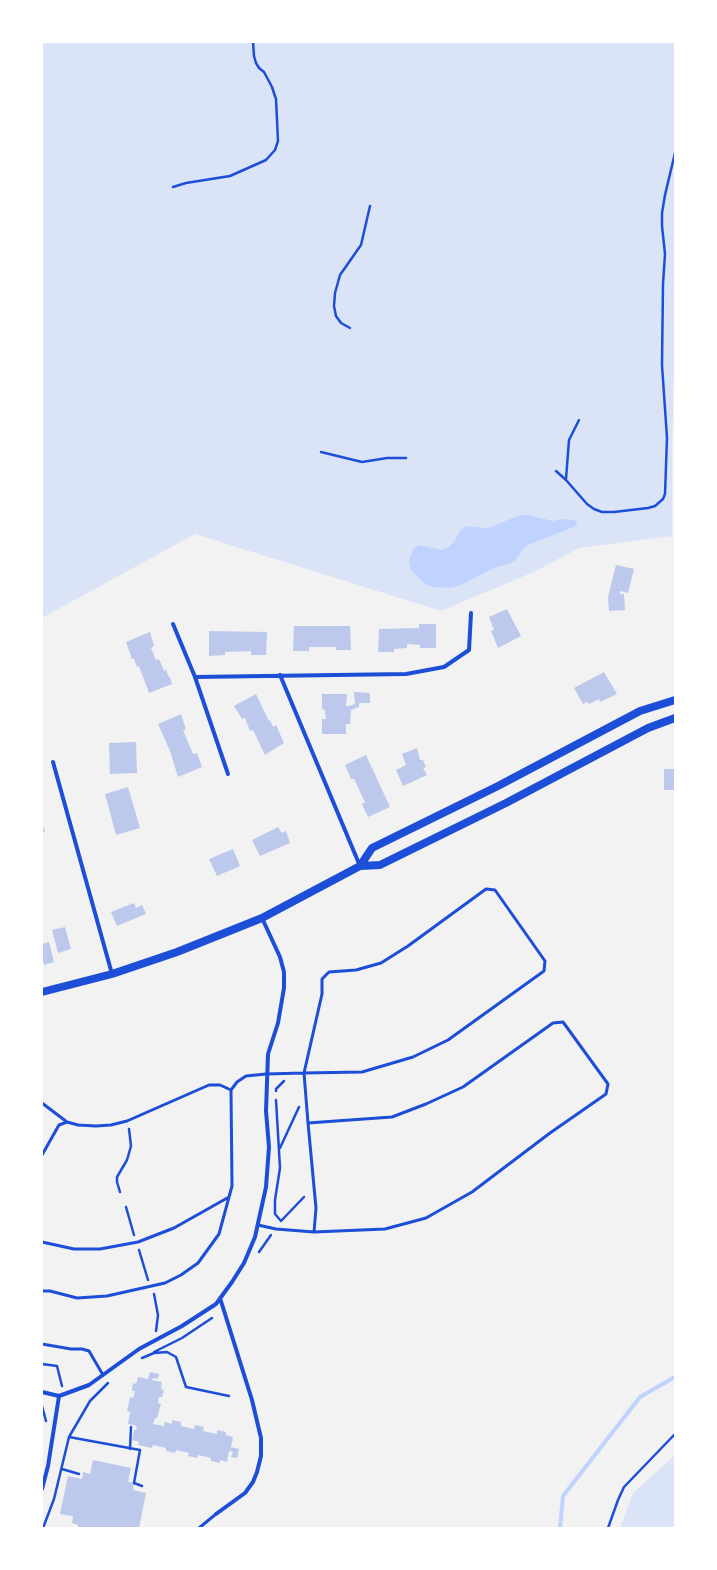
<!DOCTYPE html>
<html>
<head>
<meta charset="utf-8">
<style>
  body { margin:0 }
  #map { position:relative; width:717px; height:1570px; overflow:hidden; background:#f2f2f2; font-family:"Golos Text",sans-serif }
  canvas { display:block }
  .frame { position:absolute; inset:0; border:43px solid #fff; pointer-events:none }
</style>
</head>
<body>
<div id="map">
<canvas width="717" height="1570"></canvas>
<div class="frame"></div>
</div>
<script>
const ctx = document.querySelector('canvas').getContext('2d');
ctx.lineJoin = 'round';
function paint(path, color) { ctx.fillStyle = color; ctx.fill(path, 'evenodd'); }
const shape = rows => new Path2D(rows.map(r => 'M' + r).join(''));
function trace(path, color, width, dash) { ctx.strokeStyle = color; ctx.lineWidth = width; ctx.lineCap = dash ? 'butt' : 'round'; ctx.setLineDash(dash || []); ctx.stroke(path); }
paint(shape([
  [42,42,675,42,675,342,672,447,672,536,579,548,536,571,441,611,195,534,42,618],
  [675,1455,675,1528,620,1528,633,1493]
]), '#dbe4f7');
paint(shape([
  [522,515,528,515,553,521,561,519,573,520,576,521,577,523,576,526,528,545,523,549,516,560,509,564,496,567,463,584,452,588,433,587,425,584,411,570,409,562,411,555,414,548,419,545,441,550,448,548,453,543,461,529,467,526,484,528,491,527,510,519]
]), '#bfd3fe');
trace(shape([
  [560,1528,563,1496,640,1397,675,1377]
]), '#bfd3fe', 4);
paint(shape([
  [616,565,634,569,628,593,620,591,620,594,624,594,625,610,609,611,608,597],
  [507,609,521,636,498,648,491,631,494,630,489,617],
  [419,624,436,624,436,648,420,648,420,645,407,644,407,648,394,649,394,652,378,652,379,629,419,628],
  [294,626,350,626,351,650,336,650,336,647,309,647,309,651,293,651],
  [209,631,267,632,266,655,251,655,251,651,225,652,225,655,209,656],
  [150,632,154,646,151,648,156,660,159,659,164,671,166,670,169,677,170,677,172,684,149,693,139,666,137,667,134,659,132,659,126,642],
  [604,672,617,694,600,702,599,699,589,704,587,702,583,704,574,688],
  [354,692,370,693,370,703,359,703,359,707,351,710,350,724,346,724,346,734,322,734,322,719,326,719,325,710,322,709,322,694,347,694,346,706,349,706,355,704],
  [256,694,269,721,270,720,273,727,276,725,284,743,265,755,253,730,250,731,245,718,242,719,234,706],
  [181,714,186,729,183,730,193,754,197,753,202,767,178,777,170,751,158,724],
  [136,742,137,773,110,774,109,743],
  [417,748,420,760,423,760,426,767,423,768,427,775,403,786,396,770,406,765,402,754],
  [366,755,390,807,368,817,362,804,365,802,354,779,351,779,345,765],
  [664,769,675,769,675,790,664,790],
  [128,787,140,828,116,835,105,794],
  [42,823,45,832,42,833],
  [278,827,282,833,286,831,290,843,260,856,252,840],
  [233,849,240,866,217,876,209,859],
  [134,903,136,908,142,905,146,914,117,926,111,912],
  [65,927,71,949,58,953,52,930],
  [49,942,54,962,44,965,42,957,42,944],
  [150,1372,159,1374,158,1379,153,1378,152,1380,162,1382,161,1389,164,1390,162,1397,159,1397,158,1403,161,1404,157,1418,155,1418,153,1424,164,1426,165,1422,172,1424,172,1420,181,1422,181,1426,194,1429,195,1425,204,1427,203,1431,217,1434,217,1430,226,1432,226,1435,233,1437,231,1447,239,1449,237,1458,231,1457,233,1452,229,1451,227,1462,220,1460,220,1463,211,1461,211,1458,198,1455,197,1458,188,1456,189,1453,176,1450,175,1453,166,1451,166,1448,153,1445,152,1448,138,1445,139,1442,132,1440,134,1430,136,1430,137,1426,128,1424,130,1412,127,1411,130,1397,133,1398,135,1391,132,1391,133,1383,136,1384,138,1377,148,1379],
  [93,1460,131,1468,128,1482,134,1483,133,1490,146,1493,139,1528,78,1528,78,1525,72,1523,73,1516,60,1514,68,1476,82,1479,83,1472,90,1474]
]), '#bdc9ec');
trace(shape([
  [173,187,186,183,230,176,266,160,275,150,278,141,276,99,272,87,264,72,259,68,256,63,254,56,253,42],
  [350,328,341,323,336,316,334,306,335,293,340,275,361,245,370,206],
  [321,452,362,462,387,458,406,458],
  [556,471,566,480,587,504,594,509,602,512,614,512,648,508,655,506,663,499,665,494,667,438,662,365,663,284,665,254,662,226,662,213,665,195,675,153],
  [566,479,569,440,579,420],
  [276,1091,276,1089,284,1081],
  [276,1100,280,1168,275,1200,275,1214,281,1221],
  [280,1148,299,1107],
  [120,1192,117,1182,117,1177,127,1160,131,1146,129,1129],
  [126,1207,134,1235],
  [281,1221,304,1197],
  [139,1250,148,1280],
  [259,1252,271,1235],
  [154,1294,158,1315,156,1331],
  [154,1352,182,1338,212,1318],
  [142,1358,154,1353,167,1352,176,1357,186,1387,229,1396],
  [42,1364,57,1366,62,1386],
  [42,1406,46,1421],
  [69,1437,140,1450,134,1483,142,1486],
  [130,1449,131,1427],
  [62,1469,79,1474],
  [43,1528,54,1499,69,1437,90,1401,108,1383],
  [608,1528,618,1500,624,1487,675,1434]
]), '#1d4ed8', 2.5);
trace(shape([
  [486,889,495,890,545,961,544,971,448,1040,413,1057,362,1072,304,1073,322,994,322,979,329,972,356,970,381,963,408,946,486,889],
  [42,1103,67,1122],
  [42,1155,59,1125,67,1122,78,1125,96,1126,111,1125,127,1121,209,1085,220,1085,231,1090],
  [258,1225,276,1229,314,1232,385,1229,426,1218,472,1192,550,1133,606,1094,608,1084,563,1022,553,1023,463,1087,426,1104,392,1117,308,1123,316,1208,314,1232],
  [42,1242,74,1249,100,1249,138,1242,174,1228,229,1197],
  [42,1291,50,1291,77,1298,107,1296,165,1283,181,1275,198,1263,219,1234,232,1186,231,1090,237,1082,246,1076,266,1074,304,1073,308,1123],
  [42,1344,71,1349,82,1349,89,1351,103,1375],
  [199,1528,216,1514]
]), '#1d4ed8', 3);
trace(shape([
  [173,624,195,677,228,774],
  [280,675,360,866],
  [195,677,406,674,444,667,469,650,471,613],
  [53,762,112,974],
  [42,1392,59,1396],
  [42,1489,48,1466,59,1396,89,1385,139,1349,182,1326,216,1304,232,1282,244,1263,255,1237,266,1187,269,1147,266,1111,268,1054,278,1023,284,988,284,972,280,957,262,918],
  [216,1514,245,1493,253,1482,257,1472,261,1456,261,1438,252,1400,220,1298]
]), '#1d4ed8', 4);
trace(shape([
  [360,866,372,848,498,786,640,711,675,700],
  [42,992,112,974,177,952,262,918,360,866,380,865,506,803,648,728,675,718]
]), '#1d4ed8', 8);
</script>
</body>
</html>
